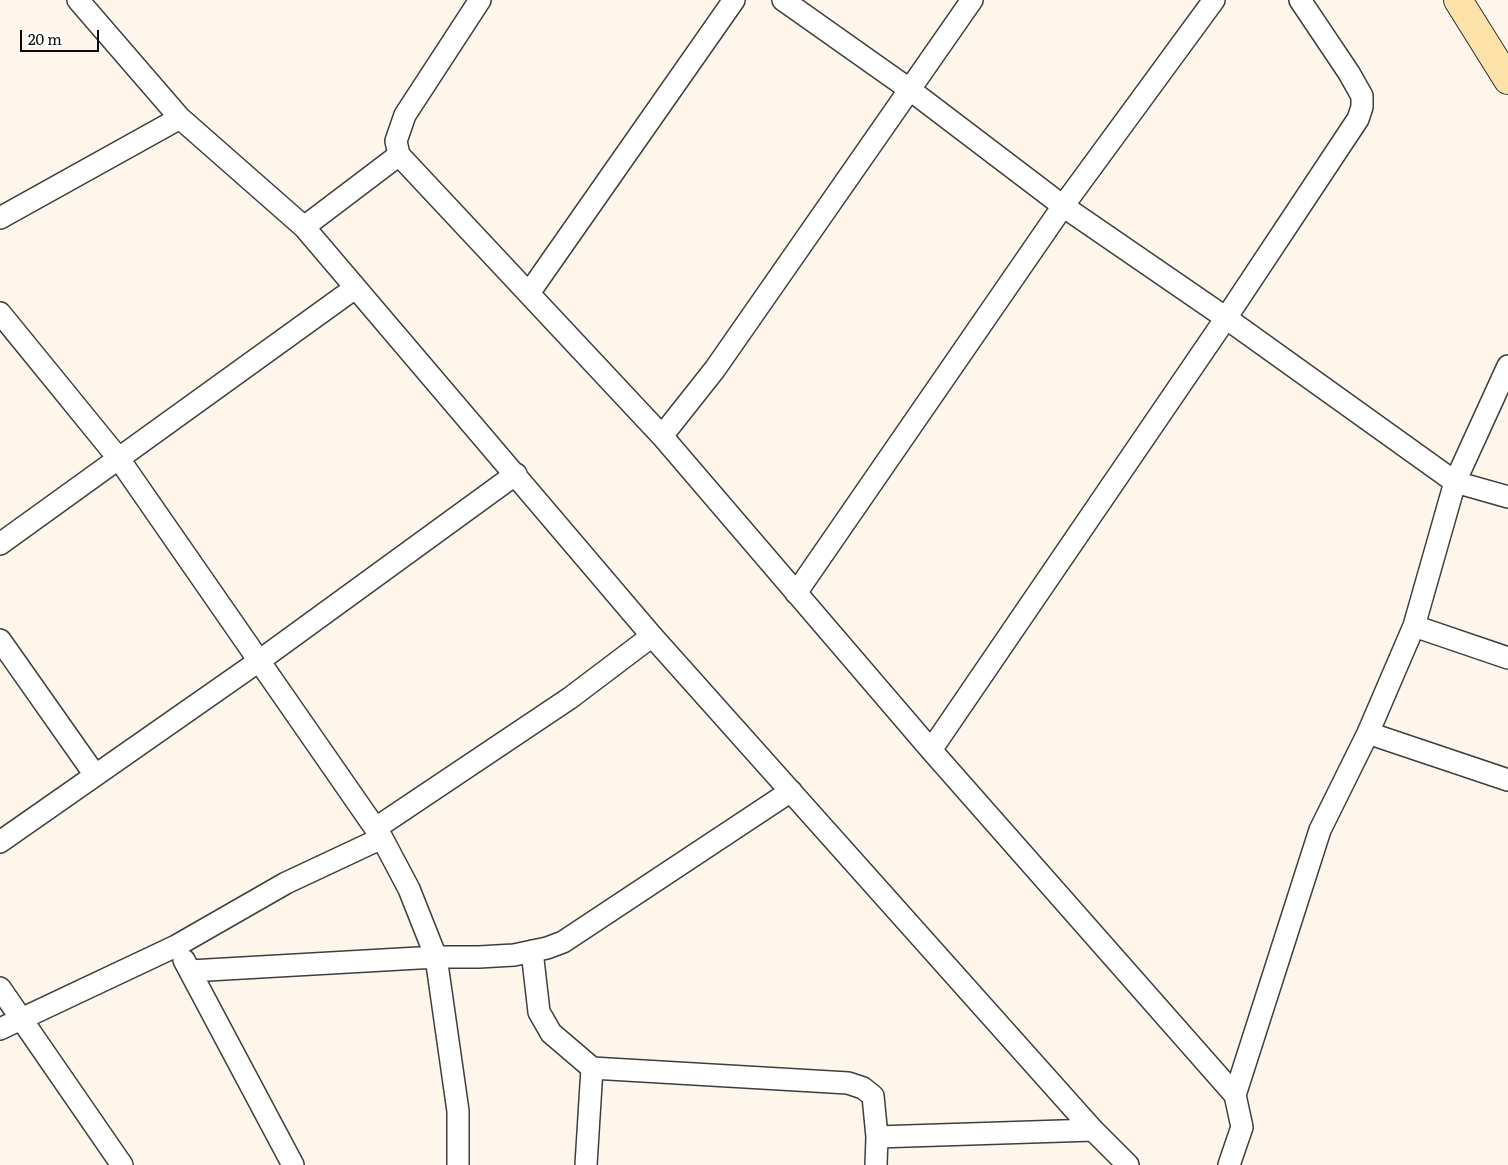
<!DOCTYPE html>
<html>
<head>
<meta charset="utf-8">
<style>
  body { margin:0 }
  #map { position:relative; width:1508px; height:1165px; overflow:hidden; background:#fef6ea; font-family:Literata,serif }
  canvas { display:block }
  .scale { position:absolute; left:20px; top:30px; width:79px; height:22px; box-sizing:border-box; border:2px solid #0b0b0b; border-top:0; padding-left:6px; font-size:15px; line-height:18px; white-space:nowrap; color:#0b0b0b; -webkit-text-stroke:4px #fff; paint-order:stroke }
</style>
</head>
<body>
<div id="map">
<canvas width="1508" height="1165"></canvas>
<div class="scale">20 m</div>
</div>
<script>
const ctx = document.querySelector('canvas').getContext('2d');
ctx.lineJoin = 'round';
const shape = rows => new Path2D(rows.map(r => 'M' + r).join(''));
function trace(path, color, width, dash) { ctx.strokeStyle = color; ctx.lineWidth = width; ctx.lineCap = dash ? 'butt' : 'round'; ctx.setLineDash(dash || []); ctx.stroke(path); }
const street = shape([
  [78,0,180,118,304,227,652,636,1093,1130,1128,1165],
  [783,0,909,89,1063,206,1226,318,1455,482,1508,497],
  [399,155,662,436,931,750,1235,1095],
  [0,218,180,118],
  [304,227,399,155,396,141,405,115,480,0],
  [529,293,734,0],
  [0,313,119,459,382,838,409,889,436,957,458,1111,458,1165],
  [662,436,715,369,972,0],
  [0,544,355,288],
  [796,593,1063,206,1214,0],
  [1414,626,1508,658],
  [0,640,95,775],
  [1368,733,1508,780],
  [931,750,1226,318,1358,119,1362,107,1362,96,1349,73,1300,0],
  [376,828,570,698,652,636],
  [0,842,259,661,516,474],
  [532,951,539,1012,551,1033,592,1068,848,1083,863,1088,873,1096,877,1137,876,1165],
  [184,960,293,1165],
  [190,971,436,957,479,957,514,955,547,948,563,942,791,791],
  [0,988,122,1165],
  [0,1029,176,946,286,883,382,838],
  [877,1137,1093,1130],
  [586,1165,592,1068],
  [1229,1165,1242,1127,1235,1095,1320,830,1368,733,1414,626,1455,482,1508,366]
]);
const secondary = shape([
  [1458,0,1508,80]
]);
trace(street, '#3e3e3e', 24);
trace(secondary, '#2d2d2d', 30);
trace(street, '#fff', 21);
trace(secondary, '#fce2a8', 28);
</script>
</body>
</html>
